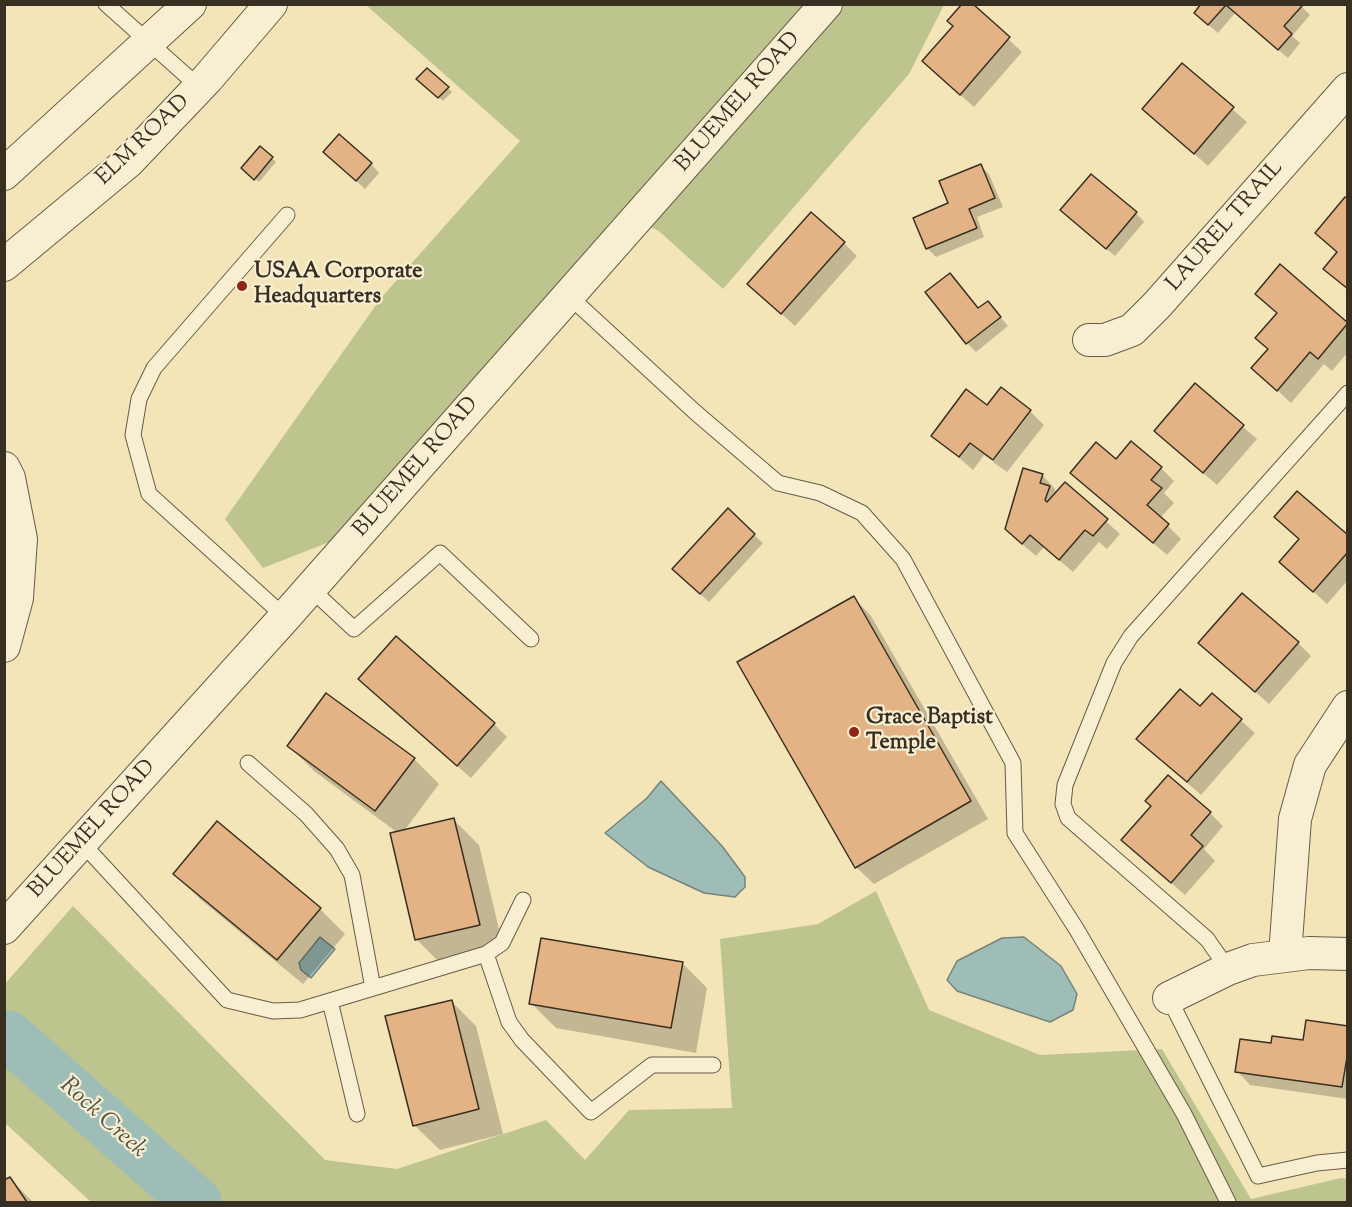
<!DOCTYPE html>
<html>
<head>
<meta charset="utf-8">
<style>
  body { margin:0 }
  #map { position:relative; width:1352px; height:1207px; overflow:hidden; background:#f4e5b8; font-family:"Sorts Mill Goudy",serif }
  canvas { display:block }
  .frame { position:absolute; inset:0; border:6px solid #382f23; pointer-events:none }
</style>
</head>
<body>
<div id="map">
<canvas width="1352" height="1207"></canvas>
<div class="frame"></div>
</div>
<script>
const ctx = document.querySelector('canvas').getContext('2d');
ctx.lineJoin = 'round';
function paint(path, color) { ctx.fillStyle = color; ctx.fill(path, 'evenodd'); }
const shape = rows => new Path2D(rows.map(r => 'M' + r).join(''));
function trace(path, color, width, dash) { ctx.strokeStyle = color; ctx.lineWidth = width; ctx.lineCap = dash ? 'butt' : 'round'; ctx.setLineDash(dash || []); ctx.stroke(path); }
function label(font, color, halo, rows, align = 'center') {
  ctx.font = font + ' "Sorts Mill Goudy",serif'; ctx.lineWidth = 4.5; ctx.setLineDash([]); ctx.textBaseline = 'middle'; ctx.strokeStyle = halo; ctx.fillStyle = color; for (const [text, x, y, turn = 0] of rows) {
    ctx.save(); ctx.translate(x, y); ctx.rotate((+turn || 0) * Math.PI / 180); ctx.textAlign = isNaN(turn) ? turn : align; if (halo) ctx.strokeText(text, 0, 0); ctx.fillText(text, 0, 0); ctx.restore();
  }
}
paint(shape([
  [366,5,944,5,909,74,723,289,660,232,627,213,332,541,263,568,225,519,381,298,520,141],
  [876,891,929,1010,1040,1055,1162,1049,1251,1199,1341,1178,1347,1179,1347,1202,91,1202,5,1123,4,985,73,906,325,1160,397,1169,546,1120,585,1160,629,1110,732,1108,720,939,818,924]
]), '#bdc48e');
const water = shape([
  [661,781,722,846,745,877,745,887,735,897,704,893,648,867,605,833,647,798,661,781],
  [320,937,335,949,311,978,301,970,299,963,320,937],
  [1024,937,1061,966,1077,994,1073,1010,1050,1022,957,991,947,980,957,961,1002,938,1024,937]
]);
paint(water, '#9ebdb7');
trace(water, '#75847c', 1.5);
paint(shape([
  [971,4,1022,52,974,107,937,74],
  [1203,4,1299,4,1310,15,1292,36,1300,43,1288,58,1235,13,1218,33,1205,22],
  [1182,65,1247,122,1208,166,1144,109],
  [427,70,452,92,443,101,422,83],
  [261,148,276,162,259,182,243,168],
  [334,161,371,164,379,173,365,189],
  [980,165,989,174,1003,207,977,217,984,237,936,257,927,248,950,204],
  [1136,213,1144,222,1115,256,1071,219],
  [844,243,857,256,795,326,763,297],
  [1280,266,1348,324,1348,352,1332,371,1324,364,1291,403,1253,368,1269,350,1278,314],
  [996,312,1008,326,976,352,967,343],
  [1195,385,1257,439,1217,485,1169,444],
  [987,407,1029,411,991,460,984,455,973,470,933,435],
  [1031,412,1044,425,1007,472,993,462],
  [1116,461,1161,468,1174,481,1164,493,1174,503,1160,518,1181,539,1167,555,1072,472],
  [1042,475,1055,489,1056,495,1065,485,1120,534,1107,549,1099,542,1073,572,1044,547,1036,556,1021,543],
  [754,535,763,543,709,602,683,578],
  [1348,537,1348,580,1327,604,1281,562],
  [854,598,871,616,988,819,874,884,856,867],
  [1200,643,1298,643,1311,656,1269,704],
  [373,692,494,724,507,737,471,778],
  [1212,695,1255,733,1201,795,1152,752],
  [289,746,414,759,439,784,404,831,454,820,479,845,504,950,442,965,417,940,391,834,398,833,314,771],
  [1210,813,1223,826,1204,849,1215,861,1185,895,1123,840],
  [175,874,320,909,345,934,303,984,200,899],
  [682,963,707,988,696,1053,556,1028,531,1003],
  [451,1001,476,1026,503,1134,440,1150,414,1125],
  [1348,1028,1348,1099,1250,1085,1237,1071,1272,1045,1304,1041],
  [10,1179,33,1202,4,1202,4,1182]
]), '#0003');
trace(shape([
  [8,1036,196,1202]
]), '#9ebdb7', 51);
const building = shape([
  [962,4,973,4,1010,37,960,95,922,61,953,26,947,21,962,4],
  [1201,4,1301,4,1302,6,1284,26,1292,34,1278,50,1226,5,1208,25,1194,13,1201,4],
  [1182,63,1234,107,1194,154,1142,109,1182,63],
  [427,68,449,87,438,98,416,79,427,68],
  [339,134,372,163,356,181,323,152,339,134],
  [260,146,273,157,254,180,241,168,260,146],
  [981,164,995,198,969,209,977,228,926,249,913,218,948,203,939,181,981,164],
  [1091,174,1137,212,1106,249,1060,210,1091,174],
  [1345,197,1348,199,1348,289,1323,269,1337,252,1315,233,1345,197],
  [811,212,845,242,781,314,747,284,811,212],
  [1280,264,1348,323,1318,359,1310,352,1277,391,1251,368,1268,349,1255,338,1277,313,1255,294,1280,264],
  [950,273,978,308,988,301,1001,317,966,344,925,292,950,273],
  [1195,383,1244,425,1203,473,1154,431,1195,383],
  [1001,387,1031,410,993,460,970,443,959,457,931,436,966,389,987,405,1001,387],
  [1131,441,1162,467,1151,480,1162,488,1147,505,1169,524,1153,543,1070,473,1096,442,1116,459,1131,441],
  [1023,468,1043,474,1040,483,1050,486,1045,500,1047,502,1065,482,1108,519,1093,536,1085,530,1059,560,1030,535,1022,544,1005,529,1023,468],
  [1297,491,1348,535,1348,552,1313,592,1279,562,1299,539,1274,517,1297,491],
  [728,508,755,534,700,594,672,569,728,508],
  [1242,593,1299,642,1255,692,1198,643,1242,593],
  [854,596,971,801,855,868,737,662,854,596],
  [396,636,495,723,457,766,358,679,396,636],
  [1180,689,1200,706,1212,693,1242,719,1187,782,1136,739,1180,689],
  [326,693,415,758,375,811,287,746,326,693],
  [1168,775,1211,812,1191,835,1203,846,1171,883,1121,840,1151,806,1145,801,1168,775],
  [454,818,480,925,415,940,390,833,454,818],
  [217,821,321,908,277,960,173,874,217,821],
  [541,938,683,962,671,1028,529,1004,541,938],
  [452,1000,479,1109,413,1126,385,1016,452,1000],
  [1306,1020,1348,1026,1348,1051,1342,1087,1235,1072,1240,1039,1271,1043,1272,1036,1303,1040,1306,1020],
  [10,1177,27,1202,4,1202,4,1180,10,1177]
]);
paint(building, '#e4b385');
trace(building, '#382f23', 1.5);
const lane = shape([
  [106,4,199,87],
  [569,296,695,412,778,483,820,493,862,513,903,559,1013,763,1015,833,1077,930,1184,1114,1228,1202],
  [310,588,354,629,440,553,531,639],
  [285,617,149,494,133,435,139,399,154,368,287,215],
  [248,763,306,814,337,849,352,875,373,988],
  [81,842,227,1000,273,1011,300,1010,486,954,502,943,523,900],
  [486,954,509,1022,522,1040,591,1112,652,1065,713,1065],
  [1228,969,1207,939,1068,818,1063,804,1065,785,1114,663,1131,636,1348,393],
  [1169,998,1258,1176,1317,1163,1348,1160],
  [330,1001,357,1114]
]);
const street = shape([
  [4,174,190,4],
  [4,265,128,162,207,79,271,4],
  [1089,340,1105,340,1132,330,1157,305,1348,89],
  [4,468,9,478,21,539,17,598,4,646],
  [4,928,285,617,826,4],
  [1285,955,1295,819,1310,765,1348,707],
  [1169,998,1228,969,1253,960,1309,953,1348,954]
]);
trace(lane, '#675c48', 17);
trace(street, '#675c48', 34);
trace(lane, '#f8eed1', 15);
trace(street, '#f8eed1', 32);
for (const [x, y, r, color] of [
  [242,286,6,"#8f2418"],
  [854,732,6,"#8f2418"]
]) { const dot = new Path2D(); dot.arc(x, y, r, 0, 2 * Math.PI); ctx.fillStyle = color; ctx.fill(dot); trace(dot, '#f8eed1', 2); }
label('22px', '#382f23', '#f8eed1', [
  ["BLUEMEL ROAD",739,103,-49],
  ["ELM ROAD",144,141,-44],
  ["LAUREL TRAIL",1226,227,-49],
  ["BLUEMEL ROAD",417,468,-49],
  ["BLUEMEL ROAD",93,830,-48]
]);
label('bold 22px', '#382f23', '#f8eed1', [
  ["USAA Corporate",254,273],
  ["Headquarters",254,298],
  ["Grace Baptist",866,719],
  ["Temple",866,744]
], 'left');
label('italic 24px', '#525248', '#f8eed1', [
  ["Rock Creek",102,1119,42]
]);
</script>
</body>
</html>
